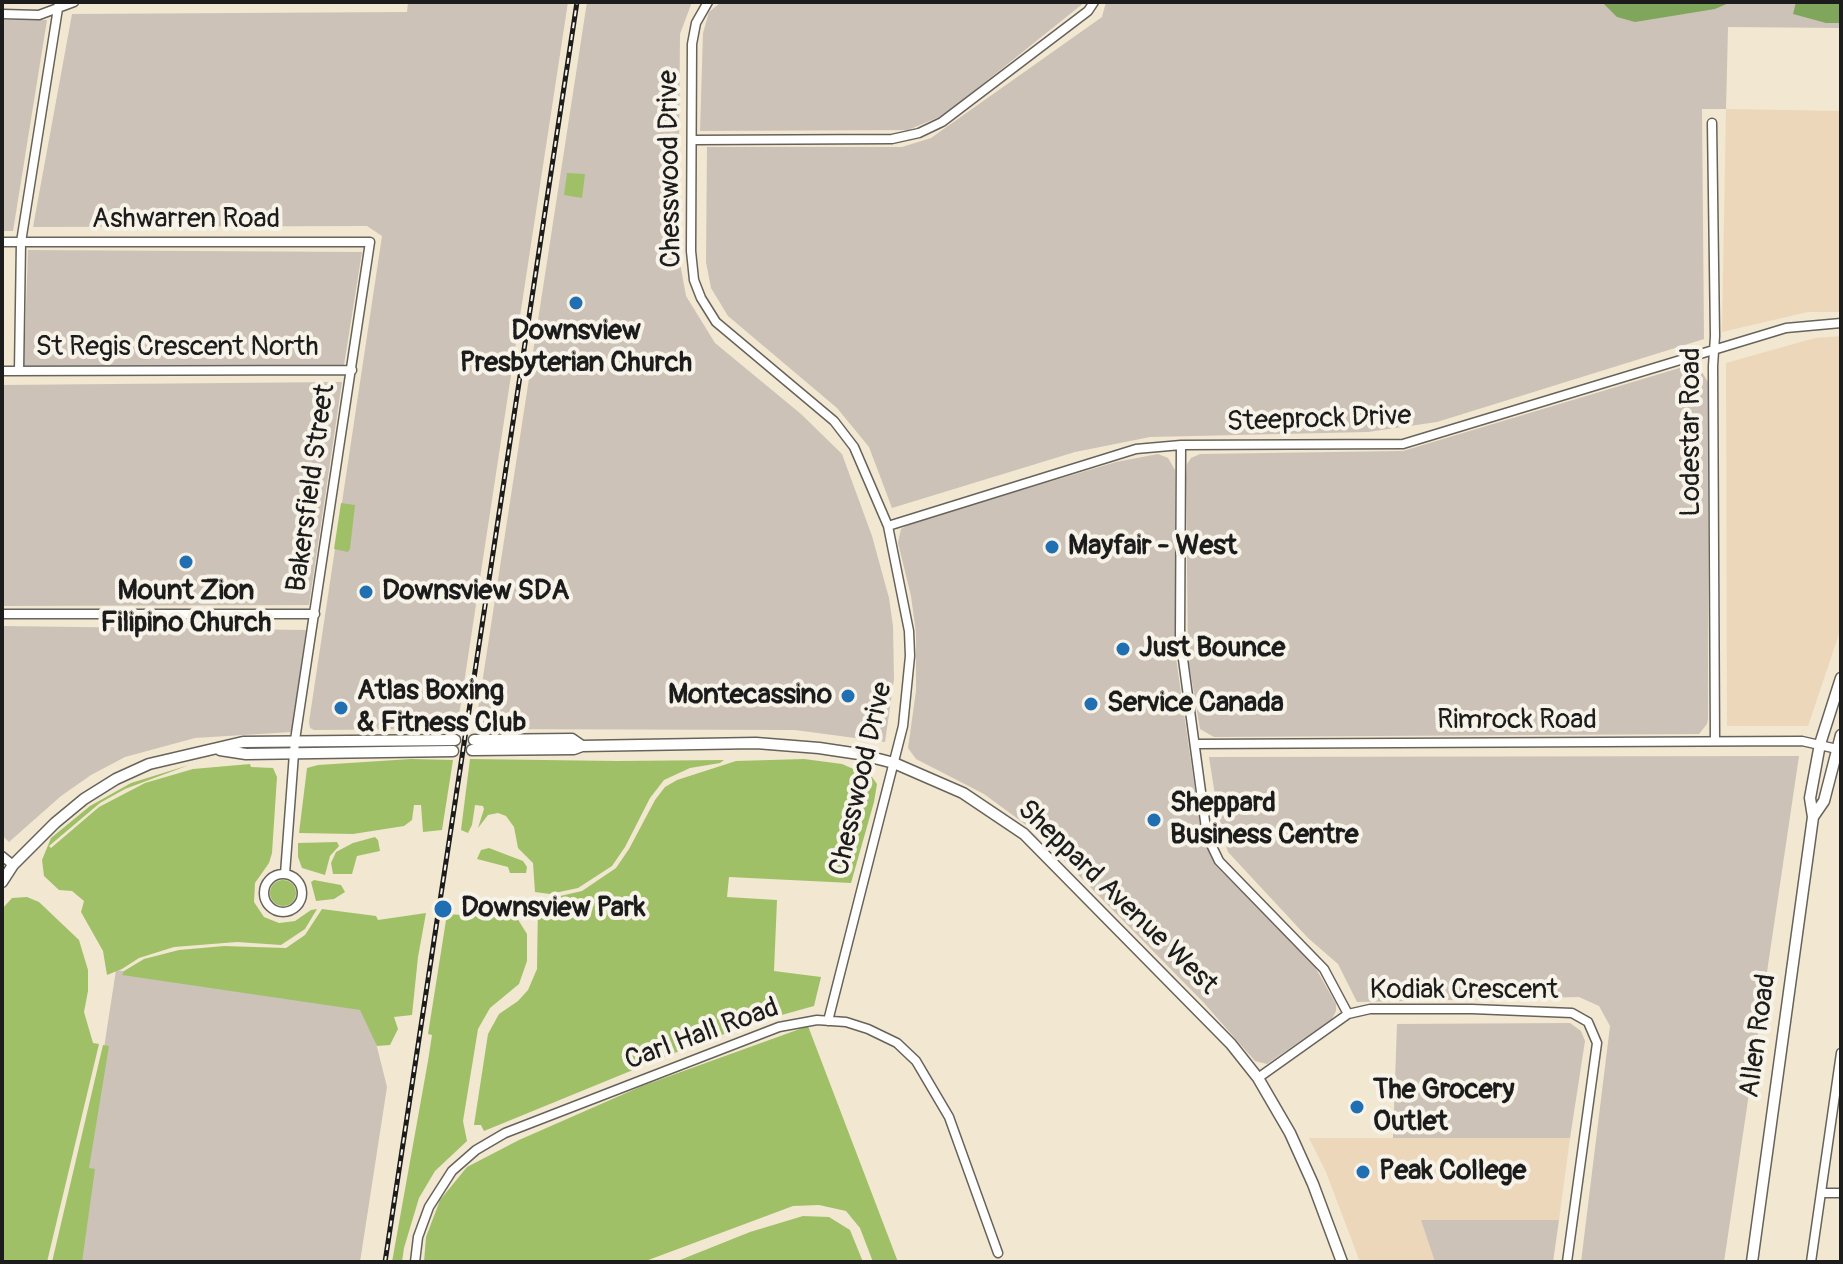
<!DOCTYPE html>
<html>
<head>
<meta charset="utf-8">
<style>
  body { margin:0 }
  #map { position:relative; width:1843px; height:1264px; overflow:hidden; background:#f2e7d0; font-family:Pangolin,sans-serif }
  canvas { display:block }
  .frame { position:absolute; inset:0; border:4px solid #1c1c1c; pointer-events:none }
</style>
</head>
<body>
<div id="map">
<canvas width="1843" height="1264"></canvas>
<div class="frame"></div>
</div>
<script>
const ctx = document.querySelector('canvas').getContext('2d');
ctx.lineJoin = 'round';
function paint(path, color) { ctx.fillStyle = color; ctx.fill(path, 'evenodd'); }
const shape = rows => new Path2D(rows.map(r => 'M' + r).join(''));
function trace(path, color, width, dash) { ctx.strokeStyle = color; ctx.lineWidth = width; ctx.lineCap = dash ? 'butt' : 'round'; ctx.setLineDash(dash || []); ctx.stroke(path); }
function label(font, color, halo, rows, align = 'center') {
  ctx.font = font + ' Pangolin,sans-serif'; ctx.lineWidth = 8; ctx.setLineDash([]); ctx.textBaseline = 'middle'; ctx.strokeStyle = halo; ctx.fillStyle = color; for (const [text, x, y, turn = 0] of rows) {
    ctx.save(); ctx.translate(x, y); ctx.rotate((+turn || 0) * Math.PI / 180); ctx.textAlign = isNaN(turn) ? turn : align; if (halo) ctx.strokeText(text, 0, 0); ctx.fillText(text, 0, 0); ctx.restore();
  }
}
paint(shape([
  [1726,109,1841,111,1841,312,1808,312,1722,332],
  [1841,336,1841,628,1808,726,1727,726,1726,363,1815,338],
  [1309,1138,1570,1138,1559,1220,1422,1220,1435,1262,1360,1262,1326,1172]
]), '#edd7ba');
paint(shape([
  [408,2,568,2,457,729,314,730,310,728,309,722,382,236,367,226,33,227,72,14,407,12],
  [587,2,692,2,680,34,678,252,686,296,715,343,801,414,842,454,872,536,889,598,893,626,894,679,885,742,795,730,475,729],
  [721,2,1085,2,944,115,908,130,700,131,703,33,709,12],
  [1106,2,1841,2,1841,28,1728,27,1726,109,1702,109,1704,339,1437,422,1368,432,1150,437,1075,452,892,508,869,447,837,408,728,316,711,288,706,262,707,147,902,147,931,138,1102,17],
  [2,20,47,20,13,231,2,231],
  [28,250,362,252,344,365,24,366],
  [1686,366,1700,369,1708,382,1708,719,1707,724,1699,734,1214,737,1200,729,1188,658,1186,476,1187,464,1191,458,1200,454,1403,451],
  [342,382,309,605,2,606,2,385],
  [1158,454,1168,458,1175,470,1175,651,1202,838,1215,865,1315,967,1336,1004,1336,1011,1332,1019,1267,1064,1255,1061,1204,1003,1037,833,984,794,916,759,908,748,916,691,916,633,911,596,898,543,901,529,911,523,1116,462],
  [2,626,306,630,292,732,195,738,125,757,91,775,61,796,9,842,2,835],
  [1799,756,1724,1262,1581,1262,1610,1026,1599,1006,1579,997,1357,1002,1338,964,1308,938,1228,852,1220,827,1209,757],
  [116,970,367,1007,387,1087,360,1262,71,1262],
  [1570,1023,1581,1031,1585,1041,1570,1138,1393,1138,1397,1024],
  [1421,1220,1559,1220,1553,1262,1435,1262]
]), '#ccc2b8');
paint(shape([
  [567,173,585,174,582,198,564,195],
  [341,503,355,505,350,549,348,552,334,549],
  [411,759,453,760,442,830,423,832,421,805,414,805,412,820,404,826,353,834,299,833,307,768,318,765],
  [470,759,617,761,724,760,720,763,690,768,664,780,650,798,625,847,612,866,578,888,550,894,535,892,533,863,518,848,514,827,506,816,498,813,488,815,478,828,484,809,483,806,475,805,472,825,468,833,461,830],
  [804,759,842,764,872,777,877,784,874,802,851,883,729,877,727,897,777,900,774,971,821,977,814,1006,760,1021,694,1045,484,1131,481,1125,474,1125,488,1034,499,1014,518,1001,528,990,537,969,538,901,582,891,616,868,629,849,655,800,665,787,677,780,736,761],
  [250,764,251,767,273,768,277,777,272,853,269,863,255,883,254,902,264,917,279,923,295,921,311,910,317,909,305,929,281,945,237,942,174,947,139,958,122,969,107,975,103,951,81,912,84,901,72,891,59,890,44,876,42,860,51,838,90,806,131,783,189,765,125,789,100,803,49,846,51,848,99,807,145,783,193,769],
  [375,837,378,840,380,851,357,856,352,874,333,874,331,863,336,852,353,843],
  [337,842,339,846,330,856,325,875,302,868,298,857,298,843],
  [489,848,523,861,527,867,526,873,510,873,508,867,477,859,481,850],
  '270 893a13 13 0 1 1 26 0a13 13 0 1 1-26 0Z',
  [314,880,341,885,345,892,334,899,316,901,311,882],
  [27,897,39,902,79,940,88,970,88,991,84,1012,93,1043,99,1044,47,1262,2,1262,2,909,12,898],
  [322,909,376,916,378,920,426,913,418,957,412,1015,394,1017,398,1029,390,1045,377,1046,360,1010,122,975,124,971,144,959,179,950,224,946,286,948,305,935],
  [447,914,476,916,479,919,503,914,517,918,527,934,527,961,519,984,490,1008,478,1029,463,1121,467,1141,435,1171,419,1198,404,1248,402,1262,392,1262,428,1061,432,1035,428,1034],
  [808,1026,898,1262,873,1262,860,1228,846,1211,819,1205,793,1206,643,1262,424,1262,426,1237,440,1200,467,1167,519,1140,642,1086],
  [103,1045,109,1046,89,1168,95,1169,82,1262,52,1262],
  [803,1216,829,1217,850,1230,863,1262,675,1262,750,1232]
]), '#a0c068');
paint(shape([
  [1602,2,1731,2,1715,9,1635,22,1617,17],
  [1796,2,1841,2,1841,23,1826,23,1793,14]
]), '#80a65c');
const minor = shape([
  [708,2,696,23,692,44,691,251,694,280,701,298,716,322,834,421,854,447,888,526,909,631,910,656,903,726,828,1021],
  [2,14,39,15,74,2],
  [1712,123,1715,336,1713,366,1715,741],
  [693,140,892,139,919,133,942,122,1088,11,1094,2],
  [2,242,370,242,295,740,285,874],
  [2,371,352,370],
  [19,371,21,242,59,2],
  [1181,445,1180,637,1207,836,1219,861,1324,969,1348,1014],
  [888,526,1136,449,1181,445,1403,444,1786,328,1841,323],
  [2,614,315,614],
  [1196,744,1802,741,1837,749],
  [2,856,13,865],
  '264 893a19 19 0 1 1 38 0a19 19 0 1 1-38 0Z',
  [1258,1078,1348,1014,1370,1009,1472,1009,1572,1013,1588,1022,1597,1043,1567,1262],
  [1822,1193,1841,1193],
  [415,1262,418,1237,429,1207,452,1171,476,1150,505,1133,779,1027,817,1020,846,1022,868,1029,897,1043,916,1061,949,1117,998,1253],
  [1811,1262,1841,1053]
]);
const major = shape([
  [474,740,572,739,582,746],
  [220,750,246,754,453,751],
  [472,750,574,749,582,746,756,743,819,748,859,754,894,763,963,793,1024,834,1231,1044,1258,1078,1290,1133,1313,1184,1342,1262],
  [1813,817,1824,801,1841,735],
  [2,882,13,865,55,823,84,799,116,779,149,764,243,742,455,740],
  [1752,1262,1813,817,1810,798,1820,744,1841,678]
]);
trace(minor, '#67635b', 11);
trace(major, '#67635b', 13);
trace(minor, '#fff', 8);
trace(major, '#fff', 10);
const rail = shape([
  [385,1262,577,2]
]);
trace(rail, '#1c1c1c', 5);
trace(rail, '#f7f3e8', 2, [6]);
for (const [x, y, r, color] of [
  [576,303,8,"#1f6fb2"],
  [1052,547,8,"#1f6fb2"],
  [186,562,8,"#1f6fb2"],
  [366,592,8,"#1f6fb2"],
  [1123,649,8,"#1f6fb2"],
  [848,696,8,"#1f6fb2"],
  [1091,704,8,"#1f6fb2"],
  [341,708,8,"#1f6fb2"],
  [1154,820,8,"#1f6fb2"],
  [443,909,10,"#1f6fb2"],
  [1357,1107,8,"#1f6fb2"],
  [1363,1172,8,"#1f6fb2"]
]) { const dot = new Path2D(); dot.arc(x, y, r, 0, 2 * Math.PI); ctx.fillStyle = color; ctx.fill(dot); trace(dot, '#f7f3e8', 3); }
label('28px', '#1c1c1c', '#f7f3e8', [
  ["Chesswood Drive",671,169,-91],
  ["Ashwarren Road",186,220],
  ["St Regis Crescent North",177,348],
  ["Steeprock Drive",1319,420,-2],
  ["Lodestar Road",1692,432,-90],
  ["Bakersfield Street",312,488,-82],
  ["Rimrock Road",1517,721],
  ["Chesswood Drive",862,779,-77],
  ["Sheppard Avenue West",1117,898,44],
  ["Kodiak Crescent",1464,991],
  ["Carl Hall Road",702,1035,-20],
  ["Allen Road",1759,1036,-82]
]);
label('bold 28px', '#1c1c1c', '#f7f3e8', [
  ["Downsview",576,332,"center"],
  ["Presbyterian Church",576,364,"center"],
  ["Mayfair - West",1068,547],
  ["Mount Zion",186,592,"center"],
  ["Filipino Church",186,624,"center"],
  ["Downsview SDA",382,592],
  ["Just Bounce",1139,649],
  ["Atlas Boxing",357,692],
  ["& Fitness Club",357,724],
  ["Montecassino",832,696,"right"],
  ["Service Canada",1107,704],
  ["Sheppard",1170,804],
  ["Business Centre",1170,836],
  ["Downsview Park",461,909],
  ["The Grocery",1373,1091],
  ["Outlet",1373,1123],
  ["Peak College",1379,1172]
], 'left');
</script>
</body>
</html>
